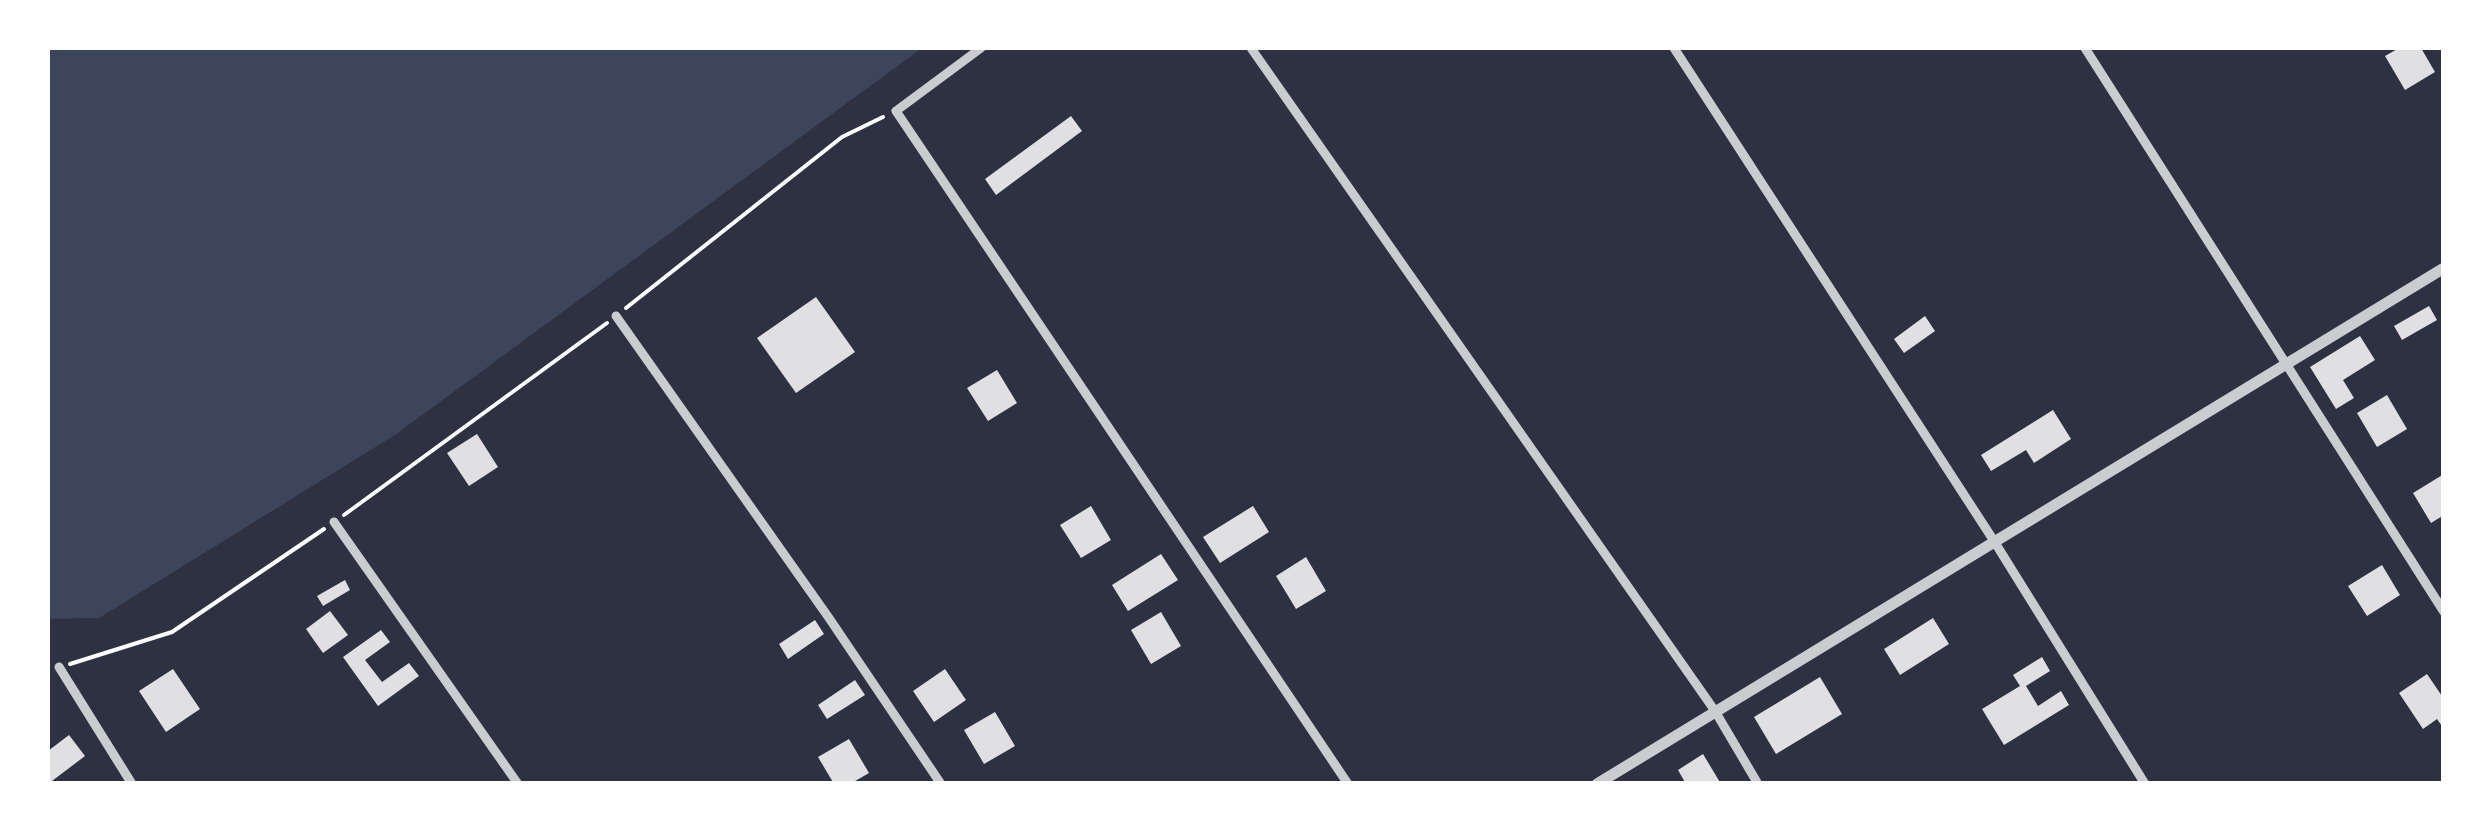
<!DOCTYPE html>
<html>
<head>
<meta charset="utf-8">
<style>
  body { margin:0 }
  #map { position:relative; width:2491px; height:831px; overflow:hidden; background:#2d3142; font-family:"Fira Sans",sans-serif }
  canvas { display:block }
  .frame { position:absolute; inset:0; border:50px solid #fff; pointer-events:none }
</style>
</head>
<body>
<div id="map">
<canvas width="2491" height="831"></canvas>
<div class="frame"></div>
</div>
<script>
const ctx = document.querySelector('canvas').getContext('2d');
ctx.lineJoin = 'round';
function paint(path, color) { ctx.fillStyle = color; ctx.fill(path, 'evenodd'); }
const shape = rows => new Path2D(rows.map(r => 'M' + r).join(''));
function trace(path, color, width, dash) { ctx.strokeStyle = color; ctx.lineWidth = width; ctx.lineCap = dash ? 'butt' : 'round'; ctx.setLineDash(dash || []); ctx.stroke(path); }
paint(shape([
  [48,48,922,48,395,435,99,618,48,619]
]), '#3c4559');
paint(shape([
  [2399,48,2421,48,2435,72,2405,90,2385,56],
  [1071,116,1082,131,996,195,985,179],
  [816,297,855,352,796,393,757,338],
  [2429,306,2437,320,2402,340,2394,326],
  [1925,316,1935,331,1904,353,1894,339],
  [2360,336,2375,360,2343,380,2354,398,2336,409,2310,367],
  [997,370,1017,403,988,421,967,388],
  [2387,395,2407,429,2377,447,2357,413],
  [2053,410,2071,439,2034,463,2026,450,1991,471,1981,455],
  [477,434,498,467,469,486,447,453],
  [2444,474,2444,515,2431,523,2413,493],
  [1091,506,1111,540,1081,558,1060,525],
  [1253,506,1269,532,1220,563,1203,537],
  [1161,554,1178,580,1128,611,1112,585],
  [1306,557,1326,591,1296,609,1276,576],
  [2382,565,2400,595,2367,616,2348,586],
  [345,580,350,590,323,606,317,596],
  [330,611,348,635,323,653,306,629],
  [1161,612,1181,646,1151,664,1131,630],
  [1933,618,1949,644,1900,675,1884,649],
  [815,620,824,634,788,659,779,644],
  [381,630,390,642,365,660,382,682,409,663,419,676,378,706,343,657],
  [2042,657,2050,671,2026,686,2038,706,2061,691,2069,705,2004,745,1982,709,2020,686,2013,675],
  [173,669,200,709,166,732,139,691],
  [945,669,966,700,934,722,913,691],
  [2427,674,2444,699,2444,729,2437,719,2423,729,2399,693],
  [1820,677,1842,714,1776,754,1754,717],
  [855,680,865,695,827,719,818,705],
  [995,712,1015,746,984,764,964,730],
  [69,735,85,756,48,784,48,751],
  [849,739,869,773,850,784,834,784,818,757],
  [1703,754,1721,784,1686,784,1678,770]
]), '#e0e0e3');
trace(shape([
  [626,308,842,137,883,117],
  [344,515,607,323],
  [70,664,172,632,324,529]
]), '#fff', 4);
trace(shape([
  [981,48,896,111,1348,784],
  [1251,48,1715,711,1758,784],
  [1674,48,1994,541,2145,784],
  [2085,48,2444,612],
  [616,316,829,618,941,784],
  [334,522,518,784],
  [59,667,132,784]
]), '#caccd0', 9);
trace(shape([
  [1597,784,2444,268]
]), '#caccd0', 11);
</script>
</body>
</html>
